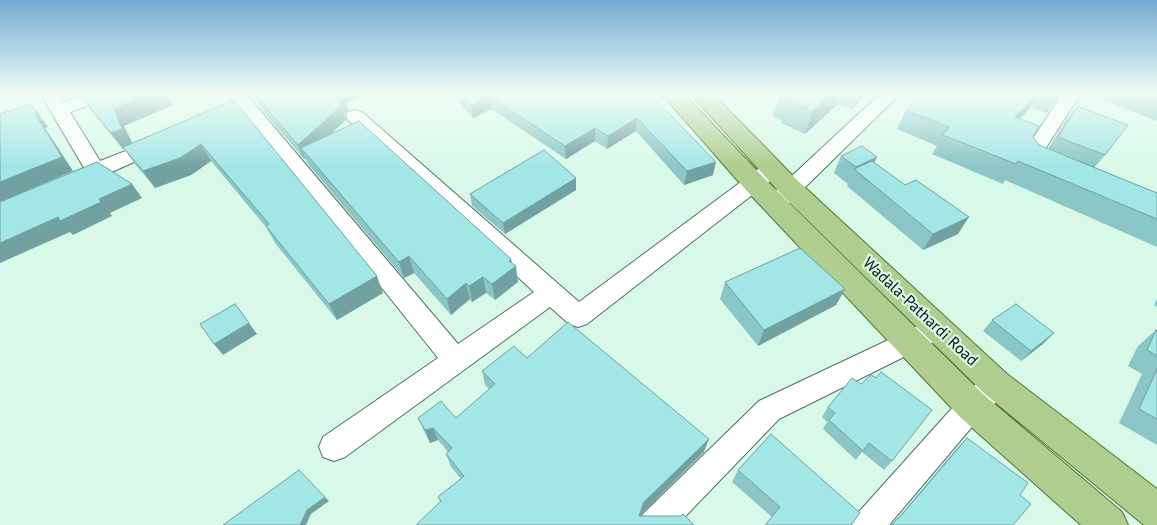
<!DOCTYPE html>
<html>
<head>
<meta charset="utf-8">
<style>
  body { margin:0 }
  canvas { display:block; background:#d9f9e8 }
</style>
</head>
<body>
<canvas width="1157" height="525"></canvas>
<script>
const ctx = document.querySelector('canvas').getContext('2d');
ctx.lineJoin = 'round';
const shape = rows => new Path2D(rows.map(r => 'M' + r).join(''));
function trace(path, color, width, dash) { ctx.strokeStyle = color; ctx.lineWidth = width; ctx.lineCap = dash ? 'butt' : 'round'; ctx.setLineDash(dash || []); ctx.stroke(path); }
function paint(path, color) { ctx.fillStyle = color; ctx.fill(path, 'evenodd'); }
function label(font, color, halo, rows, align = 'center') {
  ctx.font = font + ' "PT Sans",sans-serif'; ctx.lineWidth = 4.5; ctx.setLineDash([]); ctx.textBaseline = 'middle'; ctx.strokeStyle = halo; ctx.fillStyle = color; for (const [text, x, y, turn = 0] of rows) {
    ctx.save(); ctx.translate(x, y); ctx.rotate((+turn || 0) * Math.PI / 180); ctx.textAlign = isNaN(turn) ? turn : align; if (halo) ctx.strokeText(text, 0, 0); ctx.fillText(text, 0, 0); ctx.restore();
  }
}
const minor = shape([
  [40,93,58,93,64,102,88,93,115,93,112,97,70,112,100,161,159,138,166,140,169,144,166,148,82,185,75,187,68,185,64,180,68,175,84,168,40,93],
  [226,93,245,93,458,344,534,292,348,120,346,116,348,112,355,110,362,112,579,302,765,164,772,162,779,164,782,169,779,174,587,324,578,327,569,324,550,307,345,457,334,461,323,457,319,447,323,437,438,358,226,93],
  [881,93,901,93,783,209,775,212,767,209,764,204,767,199,881,93],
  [1063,93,1081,93,1042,154,1056,160,1059,165,1056,170,1049,172,1029,165,1022,155,1063,93],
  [937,317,946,320,950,328,946,336,779,419,677,525,638,525,643,514,759,401,937,317],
  [996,372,1006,375,1010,384,1006,393,982,415,889,525,852,525,857,514,962,397,986,375,996,372]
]);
const major = shape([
  [661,93,683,93,763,177,984,395,1122,512,1128,525,1081,525,960,417,745,189,661,93],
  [690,93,712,93,799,182,1007,374,1157,489,1157,525,1144,525,985,394,781,194,690,93]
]);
trace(minor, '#526e60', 2);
trace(major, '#527631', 2);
paint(minor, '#fff');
paint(major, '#afcd8f');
paint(shape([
  [87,93,167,93,173,105,124,126,132,143,234,100,383,293,337,320,275,243,266,227,211,161,191,175,155,188,135,164,124,149,123,149,92,112,81,96],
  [257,93,368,93,346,103,348,110,344,115,346,120,331,134,511,259,518,282,495,300,486,293,472,302,470,299,451,315,414,273,404,278,308,164,305,158,304,159,261,109,255,95],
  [450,93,641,93,713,175,684,185,636,131,607,149,595,141,566,159,491,109,473,118],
  [780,93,867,93,852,109,837,105,805,134,781,123,782,121,773,117],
  [923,93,1061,93,1047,113,1031,107,1020,119,1033,137,1039,145,1048,149,1065,122,1077,106,1105,155,1094,168,1157,193,1157,247,1005,180,1003,184,932,154,937,146,897,129,906,110],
  [1085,93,1157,93,1157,121],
  [841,156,874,163,958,234,923,250,847,186,848,184,834,173],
  [576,190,505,234,472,206,470,194],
  [725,282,845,289,836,305,758,346,720,299],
  [1157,299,1157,307,1154,305],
  [992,320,1043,344,1021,361,983,331],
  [1156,330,1157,331,1157,445,1119,423,1142,374,1128,366,1138,346],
  [527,358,704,452,642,513,641,516,694,525,440,502,438,497,461,479,451,467,446,454,448,452,438,440,430,443,424,431,418,418,456,418,489,389,485,385,482,371],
  [828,407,892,461,884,470,862,452,856,460,823,429,827,422,822,417],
  [967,438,1020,495,1013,525,890,525,897,519,957,448],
  [738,470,851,525,772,517,732,482]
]), '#8bc6c6');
paint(shape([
  [152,93,167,93,173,105,124,126,133,145,123,149,111,133,114,109],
  [338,93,368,93,346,103,348,110,344,115,346,120,308,155,301,148,305,158,304,159,298,145,340,101],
  [833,93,841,93,837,105,805,134,813,111],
  [858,93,867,93,852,109],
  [1038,93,1040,93,1031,107,1003,136,1015,117],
  [489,96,491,109,473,118,471,105],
  [31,104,48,127,45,128,73,171,0,202,0,182,35,114],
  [637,118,636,131,607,149,608,136],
  [595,128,595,141,566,159,565,146],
  [201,144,211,161,191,175,155,188,143,171],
  [877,157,869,174,855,169,856,167],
  [716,162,713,175,684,185,687,171],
  [576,178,576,190,505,234,503,223],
  [132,184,142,198,110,213,112,216,73,235,70,232,0,263,0,243],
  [969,217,958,234,923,250,933,234],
  [409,256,414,273,404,278,399,262],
  [511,259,512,268,516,266,518,282,495,300,492,284],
  [377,276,383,293,337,320,329,304],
  [483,277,486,293,472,302,469,286],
  [466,283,470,299,451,315,447,299],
  [845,289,836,305,758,346,764,330],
  [249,323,257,334,223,355,214,344],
  [1054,333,1043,344,1021,361,1031,351],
  [433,428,438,440,430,443,425,430],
  [709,439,704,452,642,513,637,525,639,516,644,502],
  [325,497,329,501,311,514,306,525,300,525,307,510]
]), '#71a1a1');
const building = shape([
  [87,93,152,93,114,109,122,129,111,133,81,96,87,93],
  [257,93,340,93,343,96,340,101,341,106,298,145,255,95,257,93],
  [460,93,641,93,662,106,716,162,687,171,637,118,608,136,595,128,565,146,489,96,471,105,460,93],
  [833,93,813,111,788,100,790,98,780,94,833,93],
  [923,93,1038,93,1015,117,1039,126,1033,137,1039,145,1157,193,1157,219,1018,161,1016,164,943,135,949,127,906,110,923,93],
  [234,100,377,276,329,304,266,226,269,224,201,144,180,158,143,171,123,147,234,100],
  [31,104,37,113,35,114,62,157,0,182,0,114,31,104],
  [1077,106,1128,125,1105,155,1058,137,1077,106],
  [359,121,511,259,509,261,516,266,492,284,483,277,469,286,466,283,447,299,409,256,399,262,301,148,359,121],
  [862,146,877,157,856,167,841,156,862,146],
  [544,150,576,178,503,223,470,194,544,150],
  [872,161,905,185,916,180,969,217,933,234,854,169,872,161],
  [97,162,132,184,99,199,101,202,60,221,58,217,0,243,0,202,97,162],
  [800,248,845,289,764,330,725,282,800,248],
  [235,304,249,323,214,344,200,324,235,304],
  [1016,304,1054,333,1031,351,992,320,1016,304],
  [568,322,709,439,644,502,639,516,681,516,683,514,694,525,416,525,441,501,438,497,464,476,446,454,452,448,433,428,425,430,418,418,441,401,456,418,495,384,482,371,514,346,527,358,568,322],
  [1156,330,1157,331,1157,356,1147,350,1156,330],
  [1157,369,1157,419,1139,409,1157,369],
  [881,372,932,410,892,461,869,443,863,451,829,420,835,413,828,407,852,378,861,384,871,375,876,378,881,372],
  [771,434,860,513,851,525,765,525,780,507,738,470,771,434],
  [967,438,1028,483,1020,495,1031,504,1013,525,892,525,897,519,899,518,967,438],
  [299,470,325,497,307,510,300,525,223,525,299,470]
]);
paint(building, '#a2e6e6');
trace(building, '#71a1a1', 1);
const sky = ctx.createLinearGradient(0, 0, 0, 167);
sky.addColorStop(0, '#73aad3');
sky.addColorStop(0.56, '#eefcf5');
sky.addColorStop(1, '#eefcf500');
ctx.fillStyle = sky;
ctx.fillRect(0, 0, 1157, 167);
label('16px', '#07120d', '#d9f9e8', [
  ["Wadala-Pathardi Road",920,312,43]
]);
</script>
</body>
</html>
